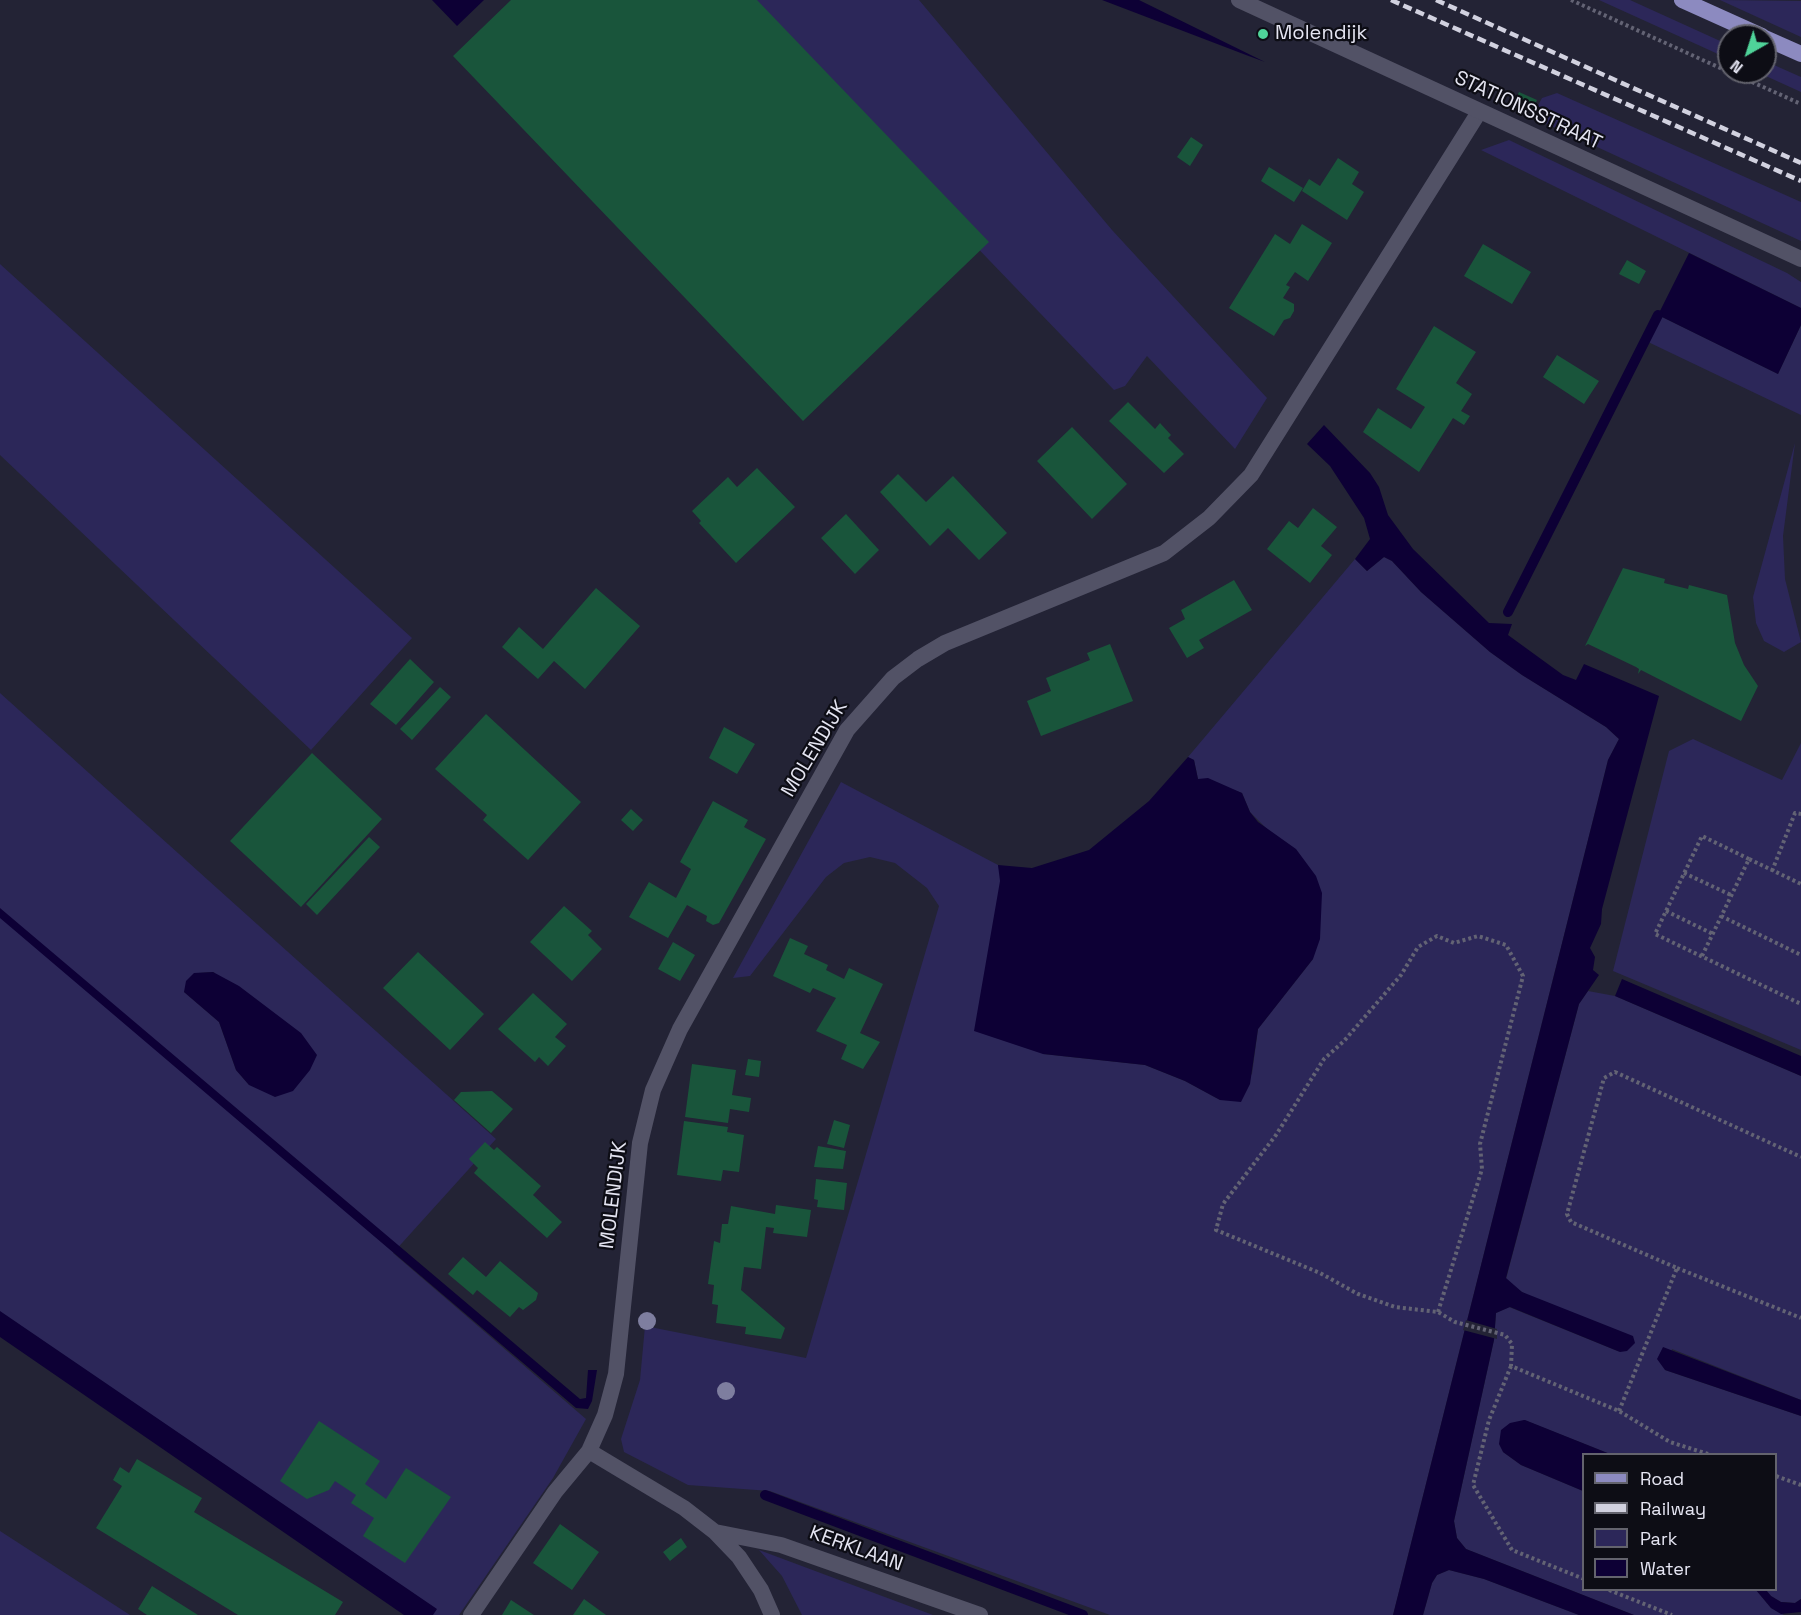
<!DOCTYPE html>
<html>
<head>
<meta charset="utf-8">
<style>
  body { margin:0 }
  #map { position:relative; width:1801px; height:1615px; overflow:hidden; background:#232335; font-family:"Space Grotesk",sans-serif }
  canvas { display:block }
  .legend { position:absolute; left:1582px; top:1453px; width:195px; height:138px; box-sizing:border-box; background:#0d0d15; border:2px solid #63636d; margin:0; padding:8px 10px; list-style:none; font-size:18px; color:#e5e5f2 }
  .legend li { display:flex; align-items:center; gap:12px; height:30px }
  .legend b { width:30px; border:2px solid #63636d }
  .north { position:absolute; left:1717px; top:24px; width:60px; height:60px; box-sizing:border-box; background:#0d0d15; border:2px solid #63636d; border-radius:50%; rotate:219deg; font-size:16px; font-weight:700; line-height:24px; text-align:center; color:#e5e5f2 }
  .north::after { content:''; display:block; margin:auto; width:21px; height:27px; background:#4fd399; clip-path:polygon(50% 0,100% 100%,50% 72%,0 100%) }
</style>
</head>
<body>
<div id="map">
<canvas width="1801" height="1615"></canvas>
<ul class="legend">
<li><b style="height:8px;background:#8c8ac0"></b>Road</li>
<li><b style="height:8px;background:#d1d1df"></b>Railway</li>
<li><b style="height:16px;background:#2c2759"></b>Park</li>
<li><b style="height:16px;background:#0d0035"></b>Water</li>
</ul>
<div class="north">N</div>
</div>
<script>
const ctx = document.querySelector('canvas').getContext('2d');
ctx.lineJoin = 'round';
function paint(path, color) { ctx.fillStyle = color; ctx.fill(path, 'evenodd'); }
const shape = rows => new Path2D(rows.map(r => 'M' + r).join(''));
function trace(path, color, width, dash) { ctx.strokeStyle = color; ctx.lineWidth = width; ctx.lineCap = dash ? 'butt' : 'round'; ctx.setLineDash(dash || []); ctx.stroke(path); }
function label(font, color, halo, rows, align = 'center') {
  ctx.font = font + ' "Space Grotesk",sans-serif'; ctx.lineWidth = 4.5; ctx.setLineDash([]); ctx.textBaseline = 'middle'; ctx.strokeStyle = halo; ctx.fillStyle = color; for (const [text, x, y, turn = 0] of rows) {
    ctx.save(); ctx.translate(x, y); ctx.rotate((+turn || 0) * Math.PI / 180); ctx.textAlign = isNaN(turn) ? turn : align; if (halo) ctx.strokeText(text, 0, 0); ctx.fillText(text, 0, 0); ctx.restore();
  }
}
paint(shape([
  [739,0,919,0,1112,230,1267,398,1235,449,1147,356,1125,386,1114,390],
  [1599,0,1630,0,1729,45,1729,59],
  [1720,0,1801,1,1801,37],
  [1765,61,1801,77,1801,92,1757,72,1765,72],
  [1557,93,1801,202,1801,241,1532,117,1542,98],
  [1509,140,1787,273,1801,282,1801,308,1481,150],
  [0,264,412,638,311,750,0,455],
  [1658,315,1778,374,1801,325,1801,415,1646,341],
  [1795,443,1783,536,1785,579,1801,642,1784,652,1764,641,1756,623,1753,597],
  [1384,557,1392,561,1421,592,1490,652,1522,675,1606,727,1619,739,1608,760,1596,808,1393,1615,1110,1615,770,1491,688,1485,624,1452,621,1439,640,1380,645,1326,806,1358,939,906,927,888,895,863,870,857,844,863,826,877,750,976,733,978,841,782,998,865,1043,1054,1145,1065,1185,1081,1220,1100,1252,1074,1258,1029,1313,959,1270,832,1250,812,1242,793,1198,779,1194,760,1188,757,1355,559,1367,571],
  [0,693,496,1139,393,1253,586,1419,553,1478,459,1615,405,1615,0,1332],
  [214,972,249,1085,236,1070,219,1022,184,992,199,973],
  [1693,739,1782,780,1801,743,1801,1050,1613,971,1669,751],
  [1588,991,1615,996,1801,1076,1801,1400,1672,1349,1665,1370,1801,1416,1801,1599,1795,1603,1781,1602,1771,1596,1766,1590,1776,1590,1776,1454,1610,1454,1524,1420,1503,1452,1521,1465,1583,1491,1584,1590,1756,1590,1771,1608,1784,1615,1634,1615,1466,1549,1457,1538,1454,1521,1494,1340,1496,1313,1509,1307,1620,1352,1514,1287,1506,1279,1579,1004],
  [0,1531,130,1615,0,1615],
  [759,1550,933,1615,802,1615,782,1576],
  [1449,1570,1484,1579,1579,1615,1423,1615,1432,1583,1437,1575]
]), '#2c2759');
paint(shape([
  [432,0,484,0,457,26],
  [1102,0,1139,0,1265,62,1246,55],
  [1689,253,1801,308,1801,325,1778,374,1658,315],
  [1324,425,1370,473,1379,487,1388,515,1413,549,1489,623,1512,624,1508,635,1563,675,1576,680,1584,664,1659,696,1602,909,1601,924,1590,948,1595,957,1593,970,1599,975,1579,1004,1506,1278,1522,1292,1633,1336,1635,1343,1627,1351,1620,1352,1510,1307,1496,1313,1494,1340,1454,1521,1457,1538,1466,1549,1634,1615,1579,1615,1484,1579,1449,1570,1437,1575,1432,1583,1423,1615,1393,1615,1596,808,1608,760,1619,739,1606,727,1522,675,1490,652,1421,592,1392,561,1384,557,1367,571,1355,559,1370,539,1364,518,1330,466,1307,444],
  [1188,757,1194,760,1198,779,1208,778,1242,793,1250,812,1258,822,1296,849,1316,876,1322,893,1320,939,1313,959,1258,1029,1250,1084,1241,1102,1220,1100,1185,1081,1145,1065,1043,1054,974,1031,1000,881,998,865,1032,868,1089,850,1149,801],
  [0,908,580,1399,586,1398,588,1370,597,1370,592,1401,588,1409,576,1408,0,918],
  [213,972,239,986,301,1033,317,1055,310,1070,293,1091,275,1097,249,1085,236,1070,219,1022,184,992,186,981,194,973],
  [1622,979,1801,1056,1801,1076,1615,996],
  [0,1311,437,1609,433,1615,404,1615,0,1337],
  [1663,1347,1801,1400,1801,1416,1665,1370,1657,1359],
  [1524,1420,1525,1420,1610,1454,1584,1454,1583,1491,1521,1465,1503,1452,1499,1444,1501,1430,1510,1423],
  [1756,1590,1766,1590,1771,1596,1781,1602,1795,1603,1801,1599,1801,1612,1781,1614,1771,1608]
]), '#0d0035');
paint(shape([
  [1466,1320,1497,1329,1497,1339,1463,1330]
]), '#232335');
trace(shape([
  [1508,612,1658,315],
  [765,1495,1083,1615]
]), '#0d0035', 10);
paint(shape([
  [511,0,757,0,989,242,803,421,453,56],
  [1519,92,1537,100,1532,112,1514,103],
  [1191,137,1203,145,1190,166,1177,157],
  [1338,158,1359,172,1352,184,1364,192,1347,220,1302,191,1309,179,1320,186],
  [1269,167,1303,188,1294,202,1261,181],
  [1302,224,1332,243,1308,281,1295,272,1286,285,1290,287,1283,298,1294,304,1294,311,1290,318,1284,320,1274,336,1229,308,1275,234,1290,244],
  [1483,244,1531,272,1512,304,1464,276],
  [1627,260,1646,271,1639,284,1619,274],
  [1434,326,1476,352,1456,383,1472,394,1461,411,1470,416,1464,425,1453,418,1419,472,1363,432,1378,408,1411,429,1425,407,1396,389],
  [1557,355,1599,381,1584,404,1543,377],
  [1128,402,1155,429,1160,423,1171,435,1168,438,1184,454,1164,473,1109,421],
  [1072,427,1127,484,1092,519,1037,461],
  [757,468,795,507,736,563,699,523,701,521,692,511,728,477,737,487],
  [898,474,926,502,953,476,1007,533,979,560,948,528,930,546,880,492],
  [1313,508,1337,527,1321,546,1332,555,1310,583,1267,549,1289,521,1298,528],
  [846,514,879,550,855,574,821,538],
  [1623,568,1665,579,1664,583,1688,589,1689,585,1727,595,1735,643,1744,665,1758,686,1741,721,1641,670,1638,674,1639,669,1636,667,1588,644,1585,646],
  [1234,580,1252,610,1199,640,1204,648,1187,658,1169,628,1185,619,1181,610],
  [596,588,640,626,585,689,554,661,538,679,502,647,519,627,543,649],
  [1110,644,1133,701,1041,736,1027,701,1051,691,1046,678,1090,660,1087,653],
  [410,659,434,682,396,725,370,704],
  [440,687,451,697,412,740,400,729],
  [486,714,581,802,528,860,483,820,487,815,435,769],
  [724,727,755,744,737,774,709,758],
  [312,753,382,819,301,907,230,841],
  [713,801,748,820,744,827,766,839,719,923,713,925,706,921,707,916,687,905,668,938,629,917,649,882,676,898,691,869,680,862],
  [631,809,643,820,633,831,621,820],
  [369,837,380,847,317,915,306,904],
  [564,906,592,931,588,935,602,949,572,981,530,942],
  [790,938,808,946,804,954,828,965,826,970,844,979,849,968,883,984,860,1033,880,1042,863,1069,841,1059,847,1045,816,1031,836,998,813,988,810,993,773,976],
  [673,942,695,955,680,981,658,969],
  [418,952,484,1014,450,1050,383,988],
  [533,993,567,1024,555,1037,566,1046,548,1066,539,1057,535,1062,498,1029],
  [748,1059,761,1061,759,1077,745,1075],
  [692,1064,736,1070,732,1095,751,1098,749,1112,730,1109,728,1123,685,1117],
  [492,1091,513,1109,491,1133,454,1100,461,1092],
  [834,1120,850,1125,844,1148,827,1144],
  [684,1121,728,1127,727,1132,744,1135,739,1172,723,1170,721,1181,677,1175],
  [485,1142,494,1150,497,1147,541,1186,533,1195,562,1222,547,1238,474,1173,478,1168,469,1159],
  [818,1146,846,1151,843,1169,814,1167],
  [816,1179,847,1183,844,1210,817,1207,818,1200,814,1199],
  [776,1205,811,1210,807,1237,773,1233,774,1228,766,1227,761,1269,744,1267,741,1290,785,1328,781,1339,745,1334,746,1327,716,1323,718,1305,712,1304,714,1285,708,1284,714,1241,720,1243,722,1224,728,1224,731,1206,775,1214],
  [463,1257,486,1277,500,1261,538,1293,536,1300,523,1310,519,1307,510,1317,477,1290,473,1295,448,1274],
  [319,1421,380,1461,365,1484,386,1499,406,1468,451,1497,405,1563,363,1536,374,1518,351,1503,356,1495,335,1481,329,1490,307,1499,280,1481],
  [137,1459,202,1498,194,1512,343,1602,335,1615,238,1615,96,1528,122,1486,113,1480,120,1467,129,1473],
  [560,1524,599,1552,572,1590,533,1563],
  [681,1538,687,1547,670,1561,663,1552],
  [152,1586,198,1615,147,1615,138,1609],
  [584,1599,606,1615,573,1615],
  [511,1600,534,1615,502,1615]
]), '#19553b');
trace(shape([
  [1571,0,1729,72],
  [1730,72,1801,104],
  [1749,859,1702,836,1655,934,1801,1004],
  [1772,871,1795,813,1801,814],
  [1684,873,1731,895],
  [1666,911,1713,934],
  [1721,916,1801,955],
  [1702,956,1749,859,1801,884],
  [1677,1268,1801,1318],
  [1438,1312,1482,1169,1480,1144,1523,976,1506,945,1478,936,1454,943,1437,936,1418,947,1401,975,1344,1041,1324,1059,1276,1135,1223,1204,1216,1230,1320,1273,1358,1294,1395,1307,1438,1312,1455,1322,1505,1335,1512,1344,1511,1366,1619,1411,1670,1442,1708,1454],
  [1511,1366,1489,1420,1473,1485,1512,1550,1584,1579],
  [1619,1411,1677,1268,1571,1222,1567,1214,1604,1078,1615,1072,1801,1157],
  [1776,1476,1801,1485],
  [1609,1590,1672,1615]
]), '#636374', 4, [3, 3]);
trace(shape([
  [589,1451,684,1508,715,1532,739,1557,761,1590,772,1615],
  [715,1532,781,1545,980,1615],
  [471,1615,555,1492,589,1451,605,1415,616,1374,640,1143,653,1090,680,1029,847,730,893,678,918,659,945,643,1164,553,1209,518,1251,475,1479,112]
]), '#525266', 16);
trace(shape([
  [1239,0,1801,259]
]), '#525266', 16);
trace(shape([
  [1682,0,1762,36],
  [1765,38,1801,54]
]), '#8c8ac0', 16);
trace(shape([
  [1391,0,1801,181],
  [1436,0,1801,163]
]), '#d1d1df', 4.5, [9, 4.5]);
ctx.fillStyle = '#7e7e9f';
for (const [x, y] of [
  [647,1321],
  [726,1391]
]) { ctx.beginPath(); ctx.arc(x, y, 9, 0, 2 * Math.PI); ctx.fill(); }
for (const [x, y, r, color] of [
  [1263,34,6,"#4fd399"]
]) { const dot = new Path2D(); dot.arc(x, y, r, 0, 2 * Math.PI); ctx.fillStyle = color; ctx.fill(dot); trace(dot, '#0d0d15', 2); }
label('20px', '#e5e5f2', '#0d0d15', [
  ["Molendijk",1275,34]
], 'left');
label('20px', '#e5e5f2', '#0d0d15', [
  ["STATIONSSTRAAT",1528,111,25],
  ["MOLENDIJK",815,749,-59],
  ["MOLENDIJK",614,1195,-83],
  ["KERKLAAN",856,1549,20]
]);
</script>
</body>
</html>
